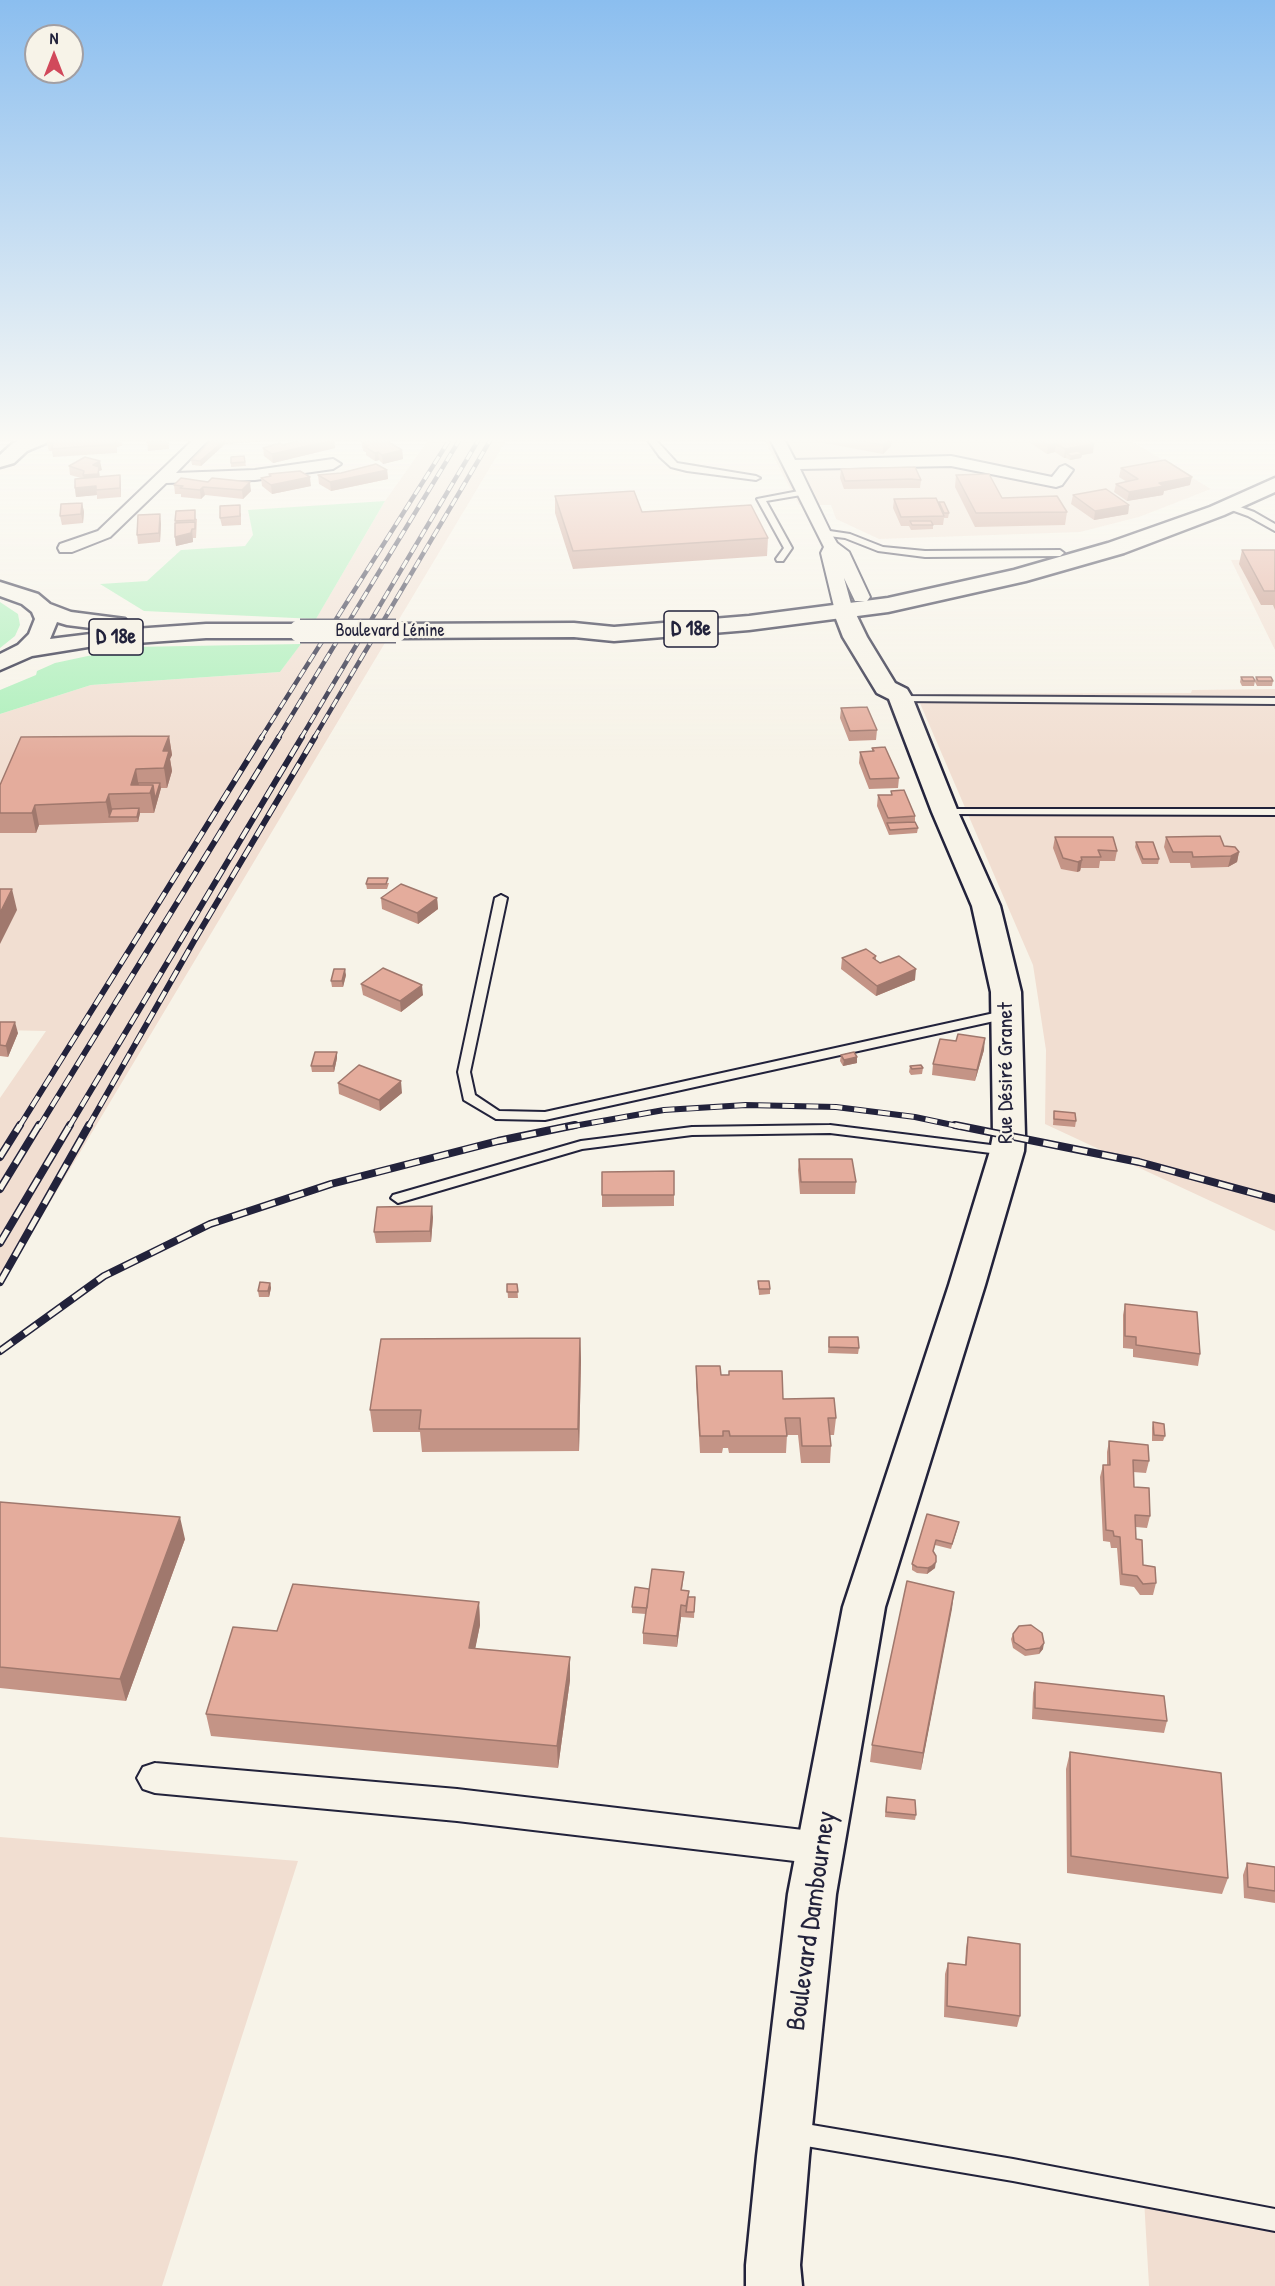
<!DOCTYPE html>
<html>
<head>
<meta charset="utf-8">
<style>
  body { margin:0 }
  #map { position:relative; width:1275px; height:2286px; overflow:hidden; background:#f7f3e8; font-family:"Patrick Hand",sans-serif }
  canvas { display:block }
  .north { position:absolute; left:24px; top:24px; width:60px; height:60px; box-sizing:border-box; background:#f7f3e8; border:2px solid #a29fa3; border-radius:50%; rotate:0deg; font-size:16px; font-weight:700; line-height:24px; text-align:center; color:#22223b }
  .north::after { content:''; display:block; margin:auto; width:21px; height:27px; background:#d1495b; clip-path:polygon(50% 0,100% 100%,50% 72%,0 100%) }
</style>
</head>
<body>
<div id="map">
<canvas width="1275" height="2286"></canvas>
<div class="north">N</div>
</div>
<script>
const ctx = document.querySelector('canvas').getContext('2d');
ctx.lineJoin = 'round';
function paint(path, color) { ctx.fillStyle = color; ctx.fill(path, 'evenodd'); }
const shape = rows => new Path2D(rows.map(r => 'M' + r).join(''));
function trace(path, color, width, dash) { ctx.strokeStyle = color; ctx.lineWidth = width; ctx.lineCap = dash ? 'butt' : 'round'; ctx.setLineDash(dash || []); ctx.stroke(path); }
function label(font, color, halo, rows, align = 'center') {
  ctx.font = font + ' "Patrick Hand",sans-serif'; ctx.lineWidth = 4.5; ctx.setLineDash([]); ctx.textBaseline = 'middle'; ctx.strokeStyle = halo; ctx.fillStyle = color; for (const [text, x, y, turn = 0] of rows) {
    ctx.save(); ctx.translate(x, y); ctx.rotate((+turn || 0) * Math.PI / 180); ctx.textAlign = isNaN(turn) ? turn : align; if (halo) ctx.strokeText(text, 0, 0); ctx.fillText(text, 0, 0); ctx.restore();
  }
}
paint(shape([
  [429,439,507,439,0,1286,0,1098,46,1031,0,1030,0,714,91,685,280,672,303,641,385,501],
  [764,439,1128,439,1211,489,1139,517,1080,532,879,539,836,519,831,505,799,505],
  [1275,559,1275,650,1231,560],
  [1275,689,1275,1231,1045,1124,1046,1050,1033,965,916,694,1191,693,1192,690],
  [0,1837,298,1861,162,2286,0,2286],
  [1144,2199,1275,2222,1275,2286,1149,2286]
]), '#f1ded1');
paint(shape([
  [385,501,316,619,144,611,100,584,147,581,181,550,245,546,253,535,248,510],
  [0,602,18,614,20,625,15,636,0,648],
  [301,644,280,672,91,685,0,714,0,690,36,675,37,671,55,663,130,647]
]), '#abefb9');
const lane = shape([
  [647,439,655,439,677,463,756,476,760,478,756,480,687,471,671,467,660,457,647,439],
  [804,490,807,490,807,494,766,501,792,548,783,561,777,561,776,559,784,548,757,499,804,490],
  [1229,503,1254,512,1275,524,1275,531,1248,516,1226,508,1225,506,1229,503],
  [823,530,850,534,883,547,925,551,1060,550,1064,553,1060,556,925,557,878,551,845,538,820,535,819,533,823,530],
  [901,696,1275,698,1275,704,897,701,897,697,901,696],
  [945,809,1275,809,1275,815,941,814,941,810,945,809],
  [501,895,507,898,470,1072,475,1095,499,1111,545,1112,1008,1010,1014,1014,1008,1018,545,1120,496,1119,464,1100,458,1072,495,898,501,895],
  [830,1125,1007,1147,1014,1151,1007,1155,830,1133,692,1135,582,1149,398,1203,391,1198,393,1195,581,1141,692,1127,830,1125],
  [794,2122,1013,2159,1275,2209,1275,2231,1013,2181,794,2144,786,2141,783,2133,786,2125,794,2122]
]);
const street = shape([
  [194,439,209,439,176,473,255,470,333,459,341,464,333,469,255,480,166,483,110,537,72,552,60,552,58,548,60,544,98,531,194,439],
  [770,439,784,439,795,460,951,456,1052,477,1060,467,1065,465,1073,470,1062,485,1056,487,951,466,800,469,831,533,837,543,849,552,870,597,867,601,855,601,844,578,853,611,850,615,844,616,838,615,835,611,821,553,824,547,770,439],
  [155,1763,457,1789,820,1832,833,1836,838,1848,833,1860,820,1864,457,1821,155,1793,143,1789,137,1778,143,1767,155,1763]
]);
const secondary = shape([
  [23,439,49,439,46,443,27,451,14,463,0,467,0,455,13,443,23,439],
  [844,604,852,606,867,637,895,683,907,689,913,699,958,812,1000,906,1021,992,1025,1135,1024,1151,985,1285,885,1607,836,1894,809,2156,800,2265,802,2286,746,2286,746,2265,757,2156,788,1894,843,1607,949,1285,990,1151,993,1135,991,992,972,906,932,812,889,699,877,693,843,637,833,611,836,606,844,604]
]);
const primary = shape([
  [1275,478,1275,492,1224,515,1124,553,1026,581,888,612,749,630,614,641,574,637,396,638,388,636,384,631,388,626,396,624,574,623,614,627,749,616,888,598,1014,570,1108,543,1210,507,1275,478],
  [0,582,38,594,50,604,71,612,125,619,128,624,125,629,120,630,206,624,300,624,308,626,312,631,308,636,300,638,206,638,94,646,32,656,0,670,0,654,18,645,29,634,35,619,32,612,22,604,0,596,0,582],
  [57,622,67,625,115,631,50,639,57,622]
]);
trace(lane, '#22223b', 4);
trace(street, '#22223b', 4);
trace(secondary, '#22223b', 5);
trace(primary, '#22223b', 5);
paint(lane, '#f7f3e8');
paint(street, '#f7f3e8');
paint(secondary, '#f7f3e8');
paint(primary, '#f7f3e8');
const railFar2 = shape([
  [261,738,450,439],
  [278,738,460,439],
  [301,738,479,439],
  [314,738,491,439]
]);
const railFar1 = shape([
  [19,1127,262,737],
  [39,1127,279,737],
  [69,1127,302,737],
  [88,1127,194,941,315,737],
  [568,1127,664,1110,746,1105,836,1107,915,1117,962,1127]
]);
const rail = shape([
  [955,1125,1139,1162,1275,1199],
  [0,1157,20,1125],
  [0,1189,39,1125],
  [0,1243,70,1125],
  [0,1282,89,1125],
  [0,1351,104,1276,210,1224,331,1184,498,1141,575,1125]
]);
trace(railFar2, '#22223b', 4.5);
trace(railFar1, '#22223b', 6);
trace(rail, '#22223b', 8);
trace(railFar2, '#f7f3e8', 3, [9]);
trace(railFar1, '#f7f3e8', 4, [12]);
trace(rail, '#f7f3e8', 5, [15]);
const primaryBridge = shape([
  [300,631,396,631]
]);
trace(primaryBridge, '#22223b', 25, []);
trace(primaryBridge, '#f7f3e8', 22);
paint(shape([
  [58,439,121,439,122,446,117,447,117,453,53,457,52,451,49,451,47,443],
  [147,439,168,439,169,449,148,451],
  [218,439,295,439,225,444,201,466,192,465,191,460,218,440],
  [361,439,389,439,390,443,402,450,403,459,383,464,379,460,375,461,366,455,366,452,363,451],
  [803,439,892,439,891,446,883,454],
  [1030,439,1086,439,1093,453,1082,455,1081,458,1070,460,1066,458,1064,458,1055,452,1047,454,1029,442],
  [334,440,335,448,273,463,264,456,263,448],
  [244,456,246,466,231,467,231,457],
  [69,466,102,470,99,471,100,477,120,475,121,484,121,497,97,499,97,495,76,497,75,488,81,478,70,475],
  [1121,468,1190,485,1164,491,1163,495,1127,501,1114,492,1116,484,1127,482,1119,477],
  [841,469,921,480,920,488,910,488,844,489,840,478],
  [387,470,388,479,331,491,319,484,318,475],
  [269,474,311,486,272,494,262,486,261,478,269,476],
  [956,475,1002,498,1067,512,1065,525,975,527,955,487],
  [181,478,251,491,243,499,205,495,201,499,181,497,181,494,175,494,174,485],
  [1073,495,1129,505,1128,514,1094,520,1071,504],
  [555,496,642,512,768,538,767,556,573,569,555,513],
  [894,499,938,504,939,502,949,513,948,518,944,518,943,525,933,525,933,529,911,530,909,526,901,526,893,508],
  [82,503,84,512,83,523,62,525,60,516],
  [176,511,197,519,196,538,193,538,193,542,176,546,175,537],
  [241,513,241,525,222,526,220,518],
  [161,523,160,542,138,544,137,535],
  [1242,550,1275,550,1275,610,1273,605,1261,605,1239,564],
  [1241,677,1255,681,1254,686,1242,686,1240,682],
  [1256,677,1273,681,1272,686,1257,686,1255,682],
  [841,708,877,730,876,740,849,741,840,718],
  [169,736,172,755,170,759,172,771,167,788,161,788,154,813,140,813,138,822,39,825,36,833,0,833,0,785],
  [872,748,899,778,898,788,869,789,859,763,860,752,872,752],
  [891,791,915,816,915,822,918,828,917,833,889,835,877,806,878,795,891,795],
  [1055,837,1117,851,1115,861,1100,861,1099,868,1081,868,1080,871,1077,872,1061,869,1053,848],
  [1166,837,1224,846,1239,852,1237,862,1228,867,1191,868,1190,863,1170,863,1164,847],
  [1136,842,1159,859,1158,864,1142,864,1135,847],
  [389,883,387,889,367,889,366,884],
  [381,898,437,898,438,909,418,924,382,909],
  [876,956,876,960,880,963,915,980,876,996,841,969,842,958],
  [346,975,343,987,332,987,331,981],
  [361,984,423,995,401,1012,363,995],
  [0,1022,18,1033,8,1057,0,1056],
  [956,1041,984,1050,975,1081,932,1075,933,1064],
  [337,1052,337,1058,334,1072,312,1072,311,1066],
  [841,1055,857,1063,843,1066,840,1061],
  [910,1066,923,1068,922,1074,911,1075,909,1072],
  [338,1083,402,1093,380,1111,339,1094],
  [1054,1111,1076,1121,1075,1127,1053,1125],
  [799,1159,856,1182,855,1194,800,1194,798,1170],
  [674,1171,674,1206,602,1207,602,1172],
  [433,1217,431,1242,376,1243,374,1232],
  [758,1281,770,1289,770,1294,759,1295],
  [270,1283,271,1288,269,1297,259,1297,258,1291],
  [507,1284,517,1284,518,1298,508,1298],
  [1125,1304,1200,1354,1198,1366,1133,1357,1133,1349,1123,1348,1123,1315],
  [829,1337,859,1348,858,1354,828,1353],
  [580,1338,581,1360,579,1451,422,1452,420,1432,373,1432,370,1410],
  [696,1366,836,1418,834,1435,830,1435,831,1446,830,1463,801,1463,798,1435,787,1435,786,1453,729,1453,728,1448,723,1448,722,1453,700,1453,696,1383],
  [1153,1422,1165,1436,1163,1441,1152,1441,1152,1428],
  [1109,1441,1149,1461,1146,1473,1133,1472,1134,1487,1150,1516,1147,1528,1136,1527,1136,1539,1143,1565,1156,1583,1153,1595,1140,1595,1134,1587,1120,1585,1117,1548,1111,1548,1110,1542,1103,1541,1100,1477,1103,1465,1107,1465,1107,1452],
  [0,1502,185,1539,126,1701,0,1688],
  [927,1514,958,1527,951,1549,935,1545,933,1552,935,1568,927,1574,917,1573,912,1570,912,1564],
  [684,1572,682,1590,688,1597,695,1597,694,1618,681,1617,677,1647,643,1644,643,1633,646,1614,632,1613,632,1607,649,1589],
  [954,1592,921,1770,870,1762,872,1745],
  [479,1602,480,1625,475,1648,570,1680,558,1768,211,1736,206,1714,277,1631],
  [1013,1634,1043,1649,1039,1654,1025,1656,1013,1648,1011,1639],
  [1035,1682,1167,1721,1164,1733,1032,1719,1033,1693],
  [1070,1752,1228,1878,1222,1894,1067,1873,1066,1769],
  [886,1802,916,1815,915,1820,885,1817],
  [1247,1863,1275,1867,1275,1903,1244,1898,1243,1875],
  [968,1937,1020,2016,1017,2027,944,2017,945,1974,948,1963,965,1965,966,1948]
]), '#c49486');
paint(shape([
  [890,439,892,439,891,446,883,454,883,445],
  [225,440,225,444,201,466,200,461],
  [334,440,335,448,273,463,272,454],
  [1056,444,1055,452,1047,454,1048,445],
  [1094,444,1093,453,1082,455,1081,458,1070,460,1071,456,1066,453,1066,458,1064,458,1065,449],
  [402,450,403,459,383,464,382,455],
  [378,452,379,460,375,461,375,453],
  [100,461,102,470,99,471,100,482,85,484,83,475,93,465],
  [387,470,388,479,331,491,330,482],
  [120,475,121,484,121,497,120,488],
  [310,477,311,486,272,494,271,485],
  [1192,477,1190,485,1164,491,1163,495,1127,501,1129,492,1159,483],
  [250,482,251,491,243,499,242,490],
  [96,486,97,495,76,497,75,488],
  [203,487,205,495,201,499,200,490],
  [82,503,84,512,83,523,81,514],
  [1129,505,1128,514,1094,520,1095,511],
  [160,514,161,523,160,542,159,533],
  [192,529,193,542,176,546,175,537],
  [169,736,172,755,170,759,172,771,167,788,164,768,163,751],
  [136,769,139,788,131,785],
  [160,783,161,788,154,813,150,793,153,785],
  [109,794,113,814,109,817,106,802],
  [35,805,39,825,36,833,32,813],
  [139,808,140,813,138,822,137,817],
  [1239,852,1237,862,1228,867,1231,856],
  [1082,860,1080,871,1077,872,1078,862],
  [12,889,17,910,0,944,0,913],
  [437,898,438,909,418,924,417,913],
  [345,969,346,975,343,987,342,981],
  [916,969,915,980,876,996,877,986],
  [422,985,423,995,401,1012,400,1001],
  [15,1022,18,1033,8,1057,6,1046],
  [985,1038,984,1050,975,1081,977,1070],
  [337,1052,337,1058,334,1072,333,1066],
  [857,1057,857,1063,843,1066,844,1060],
  [401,1081,402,1093,380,1111,379,1100],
  [432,1206,433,1217,431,1242,430,1231],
  [270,1283,271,1288,269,1297,268,1291],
  [580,1338,581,1360,579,1451,578,1429],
  [180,1517,185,1539,126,1701,120,1679],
  [936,1562,935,1568,927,1574,928,1568],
  [954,1592,952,1609,921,1770,923,1753],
  [479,1602,480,1625,471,1670,469,1648],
  [681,1605,681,1617,677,1647,677,1636],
  [1044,1643,1043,1649,1039,1654,1040,1648],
  [570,1657,570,1680,558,1768,557,1746]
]), '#a0786d');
const building = shape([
  [58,439,116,439,115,444,52,449,53,442,47,443,48,440,58,439],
  [147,439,167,439,167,441,147,442,147,439],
  [218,439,235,439,225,440,200,461,191,460,211,441,218,440,218,439],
  [305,439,333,439,334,440,272,454,263,448,280,443,283,445,305,439],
  [367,439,383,439,402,450,382,455,378,452,375,453,365,447,368,446,363,443,369,441,367,439],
  [849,439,890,439,883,445,849,439],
  [1039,439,1086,439,1094,444,1065,449,1056,444,1048,445,1039,439],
  [1078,451,1082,454,1071,456,1066,453,1078,451],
  [244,456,245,462,231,463,231,457,244,456],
  [85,457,100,461,93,465,99,467,98,474,83,475,84,471,69,466,85,457],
  [1165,460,1192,477,1159,483,1164,486,1129,492,1116,484,1138,479,1121,468,1165,460],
  [376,464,387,470,330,482,318,475,341,473,376,464],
  [915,467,921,480,911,479,845,481,841,469,915,467],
  [300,471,310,477,271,485,261,478,271,476,269,474,300,471],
  [989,474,1002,498,1057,496,1067,512,976,513,956,475,989,474],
  [120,475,120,488,96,490,96,486,75,488,75,479,120,475],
  [181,478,208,482,212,478,250,482,242,490,203,487,200,490,180,488,183,486,174,485,181,478],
  [1106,489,1129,505,1095,511,1073,495,1106,489],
  [634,491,642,512,751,505,768,538,573,551,555,496,634,491],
  [936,498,944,516,901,517,894,499,936,498],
  [939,502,944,502,949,513,944,513,939,502],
  [82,503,81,514,60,516,61,504,82,503],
  [240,505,240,516,220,518,220,506,240,505],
  [195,510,195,520,175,521,176,511,195,510],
  [160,514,159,533,137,535,138,515,160,514],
  [910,521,931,521,933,525,912,525,910,521],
  [195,522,195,529,192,529,191,533,175,537,175,523,195,522],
  [1242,550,1275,550,1275,591,1264,591,1242,550],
  [1241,677,1253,677,1255,681,1243,681,1241,677],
  [1256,677,1271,677,1273,681,1258,681,1256,677],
  [867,707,877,730,850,731,841,708,867,707],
  [169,736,163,751,169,751,164,768,136,769,131,785,153,785,150,793,109,794,106,802,35,805,32,813,0,813,0,785,21,737,169,736],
  [885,747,899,778,870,779,860,752,874,751,872,748,885,747],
  [138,783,160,783,155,799,153,785,138,785,138,783],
  [904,790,915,816,888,818,878,795,892,795,891,791,904,790],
  [139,808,137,817,109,817,112,809,139,808],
  [915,822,918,828,890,830,887,823,915,822],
  [1220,836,1224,846,1235,847,1239,852,1231,856,1193,857,1192,852,1173,852,1166,837,1220,836],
  [1055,837,1113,837,1117,851,1098,850,1101,857,1081,857,1082,860,1078,862,1063,858,1055,837],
  [1136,842,1153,842,1159,859,1143,859,1136,842],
  [368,878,388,878,386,884,366,884,368,878],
  [401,884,437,898,417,913,381,898,401,884],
  [0,889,12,889,0,913,0,889],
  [866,949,876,956,873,958,880,963,899,956,916,969,877,986,842,958,866,949],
  [383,968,422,985,400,1001,361,984,383,968],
  [334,969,345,969,342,981,331,981,334,969],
  [0,1022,15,1022,6,1046,0,1045,0,1022],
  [958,1034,985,1038,977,1070,933,1064,940,1039,956,1041,958,1034],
  [315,1052,337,1052,333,1066,311,1066,315,1052],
  [854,1052,857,1057,844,1060,841,1055,854,1052],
  [359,1065,401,1081,379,1100,338,1083,359,1065],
  [921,1065,923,1068,912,1069,910,1066,921,1065],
  [1054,1111,1075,1113,1076,1121,1054,1119,1054,1111],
  [799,1159,852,1159,856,1182,801,1182,799,1159],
  [674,1171,674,1195,602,1195,602,1172,674,1171],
  [432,1206,430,1231,374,1232,377,1207,432,1206],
  [758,1281,769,1281,770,1289,759,1289,758,1281],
  [260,1282,270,1283,268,1291,258,1291,260,1282],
  [507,1284,517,1284,518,1292,507,1292,507,1284],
  [1125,1304,1197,1312,1200,1354,1136,1345,1136,1337,1125,1336,1125,1304],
  [829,1337,858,1337,859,1348,829,1347,829,1337],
  [580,1338,578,1429,419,1429,421,1410,370,1410,381,1339,580,1338],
  [696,1366,720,1366,721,1375,729,1375,729,1371,782,1371,783,1399,834,1398,836,1418,828,1418,831,1446,802,1446,800,1418,785,1418,787,1436,730,1436,729,1431,723,1431,723,1436,700,1436,696,1366],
  [1153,1422,1164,1424,1165,1436,1154,1435,1153,1422],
  [1109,1441,1148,1445,1149,1461,1133,1460,1134,1487,1149,1488,1150,1516,1135,1515,1136,1539,1142,1540,1143,1565,1155,1567,1156,1583,1143,1584,1137,1576,1122,1574,1120,1537,1114,1536,1113,1531,1106,1530,1103,1465,1110,1465,1109,1441],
  [0,1502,180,1517,120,1679,0,1667,0,1502],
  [927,1514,959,1522,952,1544,936,1540,933,1551,936,1556,936,1562,932,1566,928,1568,917,1567,912,1564,927,1514],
  [652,1569,684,1572,681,1590,689,1591,686,1606,681,1605,677,1636,643,1633,652,1569],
  [907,1581,954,1592,923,1753,872,1745,907,1581],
  [293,1584,479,1602,469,1648,570,1657,557,1746,206,1714,233,1627,277,1631,293,1584],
  [635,1587,649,1589,647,1608,632,1607,635,1587],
  [688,1597,695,1597,694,1612,686,1612,688,1597],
  [1031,1625,1042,1633,1044,1643,1040,1648,1026,1650,1014,1642,1013,1634,1019,1626,1031,1625],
  [1035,1682,1164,1696,1167,1721,1035,1708,1035,1682],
  [1070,1752,1221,1773,1228,1878,1071,1856,1070,1752],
  [887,1797,915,1800,916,1815,886,1812,887,1797],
  [1247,1863,1275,1867,1275,1891,1248,1887,1247,1863],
  [968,1937,1020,1944,1020,2016,947,2006,948,1963,966,1965,968,1937]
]);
paint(building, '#e4ac9c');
trace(building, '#a0786d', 1.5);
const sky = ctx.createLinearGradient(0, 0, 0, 759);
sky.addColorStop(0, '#8bbeef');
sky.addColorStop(0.58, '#fbfaf5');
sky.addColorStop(1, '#fbfaf500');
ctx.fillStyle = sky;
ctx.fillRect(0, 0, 1275, 759);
label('18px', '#22223b', '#f7f3e8', [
  ["Boulevard Lénine",390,631]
]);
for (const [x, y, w] of [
  [691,629,54],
  [116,637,54]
]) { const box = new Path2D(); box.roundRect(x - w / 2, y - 18, w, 36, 4.5); ctx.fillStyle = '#f7f3e8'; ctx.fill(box); trace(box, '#22223b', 1.5); }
label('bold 21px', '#22223b', null, [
  ["D 18e",691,629],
  ["D 18e",116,637]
]);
label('22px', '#22223b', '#f7f3e8', [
  ["Rue Désiré Granet",1006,1073,-90]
]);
label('27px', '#22223b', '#f7f3e8', [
  ["Boulevard Dambourney",812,1921,-82]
]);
</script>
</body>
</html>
